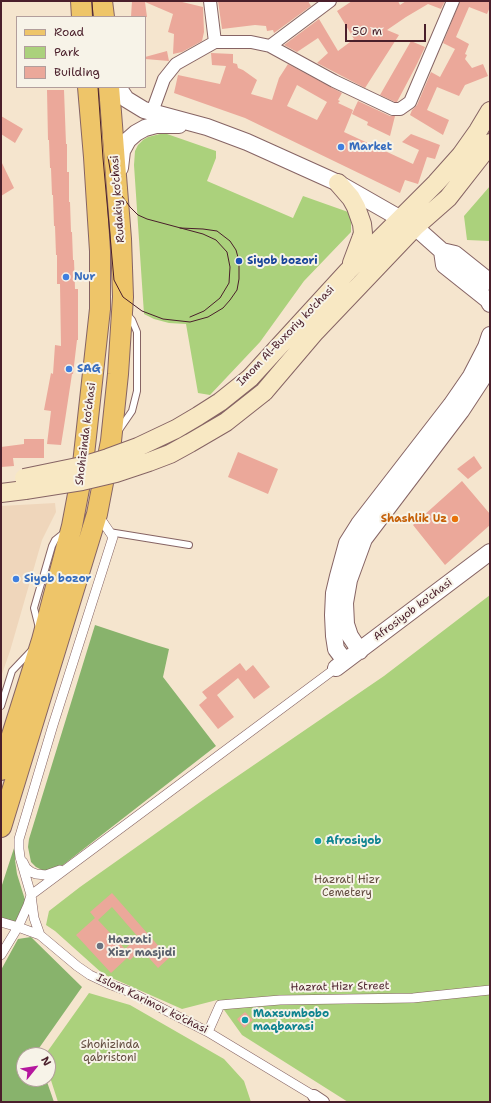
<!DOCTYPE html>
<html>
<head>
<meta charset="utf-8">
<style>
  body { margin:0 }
  #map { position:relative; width:491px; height:1103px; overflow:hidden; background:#f5e5ce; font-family:"Shantell Sans",sans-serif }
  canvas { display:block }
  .frame { position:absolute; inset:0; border:2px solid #4a1f2b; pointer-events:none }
  .legend { position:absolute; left:16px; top:16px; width:130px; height:72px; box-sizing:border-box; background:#f7f3e8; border:1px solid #b29e9c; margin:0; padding:5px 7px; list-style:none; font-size:12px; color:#4a1f2b }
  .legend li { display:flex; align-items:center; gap:8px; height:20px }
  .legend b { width:20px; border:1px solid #b29e9c }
  .north { position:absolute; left:16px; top:1047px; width:40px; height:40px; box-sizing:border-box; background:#f7f3e8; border:1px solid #b29e9c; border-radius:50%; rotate:60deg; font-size:11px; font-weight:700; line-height:16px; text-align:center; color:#4a1f2b }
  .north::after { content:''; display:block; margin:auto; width:14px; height:18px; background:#b5179e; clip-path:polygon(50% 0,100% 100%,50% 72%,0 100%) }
  .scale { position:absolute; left:345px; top:24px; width:81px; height:18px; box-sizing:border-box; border:2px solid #4a1f2b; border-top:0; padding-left:5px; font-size:12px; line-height:14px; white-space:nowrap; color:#4a1f2b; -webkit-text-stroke:3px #f7f3e8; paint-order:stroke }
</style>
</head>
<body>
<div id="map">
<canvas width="491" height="1103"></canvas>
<div class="frame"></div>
<ul class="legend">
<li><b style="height:5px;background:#eec569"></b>Road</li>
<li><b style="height:11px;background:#abd17c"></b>Park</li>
<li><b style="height:11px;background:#eba89a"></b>Building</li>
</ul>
<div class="north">N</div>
<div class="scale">50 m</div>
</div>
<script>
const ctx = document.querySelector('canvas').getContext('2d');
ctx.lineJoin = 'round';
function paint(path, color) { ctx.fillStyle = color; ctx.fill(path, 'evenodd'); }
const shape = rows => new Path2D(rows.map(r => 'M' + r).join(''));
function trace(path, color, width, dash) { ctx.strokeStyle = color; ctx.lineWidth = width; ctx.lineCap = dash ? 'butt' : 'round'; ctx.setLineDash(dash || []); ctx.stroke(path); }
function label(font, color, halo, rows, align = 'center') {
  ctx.font = font + ' "Shantell Sans",sans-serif'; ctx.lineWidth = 4; ctx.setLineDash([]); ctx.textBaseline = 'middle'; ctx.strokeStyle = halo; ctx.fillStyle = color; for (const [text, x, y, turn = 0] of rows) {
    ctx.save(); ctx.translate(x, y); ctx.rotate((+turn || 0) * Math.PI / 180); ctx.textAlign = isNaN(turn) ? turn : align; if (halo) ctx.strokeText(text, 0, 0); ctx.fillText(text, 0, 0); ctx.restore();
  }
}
paint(shape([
  [55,503,56,512,42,540,10,651,1,677,1,506]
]), '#efd6bb');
paint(shape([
  [160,134,167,134,216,151,216,158,207,181,293,218,303,196,351,213,351,232,304,281,260,342,210,395,198,393,186,324,169,323,154,319,144,314,134,165,135,151,138,145,143,140,148,137],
  [490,186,490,241,467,240,464,216],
  [490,595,490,1102,348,1102,242,1035,217,1000,182,1009,103,974,55,931,46,925,49,911,80,887,210,795,384,676],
  [89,993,130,1005,224,1059,244,1081,251,1102,58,1102,48,1071,48,1055,45,1055]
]), '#abd17c');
paint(shape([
  [95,625,149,643,169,649,163,677,216,746,63,865,49,870,42,870,36,867,31,862,28,847,29,839],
  [15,845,15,860,17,874,26,903,16,923,1,918,1,888],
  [31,937,82,987,37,1051,39,1055,24,1055,24,1079,46,1079,54,1102,1,1102,1,970,18,939]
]), '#88b36c');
paint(shape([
  [132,1,178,1,203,7,204,32,202,41,182,52,173,54,174,34,168,32,173,14,145,2,147,17,131,17],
  [218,1,308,1,311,6,274,33,273,30,267,31,266,26,255,25,222,29],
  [352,1,398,1,400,5,406,1,445,1,441,9,428,4,406,17,387,30,399,35,365,88,317,63,328,53,318,38,297,52,284,45,319,19,338,51,354,39,337,11],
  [460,1,490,1,490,7,487,14,469,7,456,37,469,44,465,54,467,55,465,59,472,68,483,64,488,76,465,85,459,96,437,87,427,110,449,120,443,135,410,115,412,110,417,105,431,72,440,77,455,49,443,43],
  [411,41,425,47,417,64,397,102,395,102,380,95],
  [167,51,169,61,145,59,145,57],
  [211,53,233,54,233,63,237,64,238,68,243,70,257,80,251,94,272,100,279,78,288,64,342,93,338,100,340,101,338,103,353,110,344,132,413,164,419,150,402,142,411,134,440,145,435,159,427,157,418,184,405,180,400,193,245,118,174,93,178,75,220,84,226,66,212,65],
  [297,85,327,102,317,120,287,106],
  [47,90,64,90,66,144,67,144,67,172,69,172,69,202,70,202,71,232,72,232,73,260,74,260,75,289,78,289,78,340,77,340,73,374,72,374,65,420,61,445,47,444,51,411,44,410,51,373,53,374,55,345,61,346,60,284,57,284,57,255,56,255,55,226,54,226,53,195,52,195,51,168,50,168,49,140,48,140],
  [358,101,390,116,395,116,390,136,367,125,368,122,352,114],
  [1,116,23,129,15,143,1,134],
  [1,161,14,188,1,196],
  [24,439,44,439,44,458,13,458,14,466,1,467,1,447,24,444],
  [238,452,278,469,268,494,228,477],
  [474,456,482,468,468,479,457,469],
  [462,481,490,514,490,525,445,565,413,525],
  [240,663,246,671,253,665,270,687,254,699,238,678,217,695,234,717,218,729,199,705,207,698,202,692],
  [112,893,169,958,158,968,141,949,130,960,127,958,111,973,76,935,95,918,90,912],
  [112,907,138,937,125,949,98,920],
  [245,1012,253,1020,244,1028,237,1019]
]), '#eba89a');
const service = shape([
  [119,430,132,411,137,391,137,332,132,320,126,313],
  [109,532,189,545],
  [39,628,34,608,52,546,55,540,65,532],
  [1,706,12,671,31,651]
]);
const pedestrian = shape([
  [23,862,26,868,31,872,36,874,46,875,60,870],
  [1,922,18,927,40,935,77,966,90,975,109,984,130,992,208,1032,314,1096],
  [40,935,34,918,31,895,20,857,19,849,19,839,53,725,113,537,98,515],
  [1,955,18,927,28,905,31,895,336,668],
  [208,1032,220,1005,280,1000,413,998,490,990]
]);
const minor = shape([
  [210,1,215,42],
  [270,46,330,1],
  [152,112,164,79,176,64,215,42,251,42,270,46,334,81,393,109,400,109,410,102,453,1],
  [314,1096,323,1102]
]);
const tertiary = shape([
  [118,87,126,99,144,110,207,127,247,142,338,183,415,227,442,251,455,254,490,282],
  [120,168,122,151,128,140,136,133,145,128,156,125,179,125],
  [442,251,444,265,488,300,490,304],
  [360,651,350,636,346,624,345,603,349,580,364,539,461,411,482,379,490,364],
  [345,661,336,649,334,636,333,615,334,593,338,576,347,543,359,524,451,405,471,376,486,347,490,335],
  [336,668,490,552]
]);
const secondary = shape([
  [338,183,351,198,356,207,362,224,363,233,361,239,352,263],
  [250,378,348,271,436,183,461,155,478,131,490,111],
  [264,392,315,332,415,227,448,198,484,152,490,143],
  [1,493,25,490]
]);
const primary = shape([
  [81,1,82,17],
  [102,1,104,17],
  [1,770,42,640,72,526,82,473,100,309,100,251,94,157,88,87],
  [1,827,97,514,111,441,118,374,123,297,121,239,109,87]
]);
trace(service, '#866464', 8);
trace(pedestrian, '#866464', 10);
trace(minor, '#866464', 14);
trace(tertiary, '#866464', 18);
trace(secondary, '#866464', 20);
trace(primary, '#866464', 22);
trace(service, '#fff', 6);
trace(pedestrian, '#fff', 9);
trace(minor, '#fff', 12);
trace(tertiary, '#fff', 16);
trace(secondary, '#f8e8c3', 18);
trace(primary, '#eec569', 20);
trace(shape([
  [92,1,93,17],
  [98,87,103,158,114,280,123,297,142,311,163,319,190,322,208,317,223,308,230,300,237,290,239,279,239,261,236,250,230,241,217,231,203,229,180,228],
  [108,157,111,175,117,189,130,207,138,215,147,219,203,234,216,240,227,252,230,267,229,283,220,298,204,311,190,317]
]), '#4a1f2b', 1);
const secondaryBridge = shape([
  [24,478,82,466,108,458,138,447,176,429,198,416,220,402,250,378],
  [25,490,82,481,116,473,149,462,170,454,190,443,226,422,264,392]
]);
trace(secondaryBridge, '#866464', 20, []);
trace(secondaryBridge, '#f8e8c3', 18);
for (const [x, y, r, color] of [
  [341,147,4,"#3f7fe0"],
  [239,261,4,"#1a4fb4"],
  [66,277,4,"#3f7fe0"],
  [69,369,4,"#3f7fe0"],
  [455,519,4,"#e8710a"],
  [16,579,4,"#3f7fe0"],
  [318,841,4,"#0f9aa8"],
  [100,946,4,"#6b7280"],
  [245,1020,4,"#0f9aa8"]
]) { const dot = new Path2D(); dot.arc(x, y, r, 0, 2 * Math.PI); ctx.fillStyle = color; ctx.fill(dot); trace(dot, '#f7f3e8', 1.5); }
label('bold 11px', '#366cbe', '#f7f3e8', [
  ["Market",349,147],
  ["Nur",74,277],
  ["SAG",77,369],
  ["Siyob bozor",24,579]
], 'left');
label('11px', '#4a1f2b', '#f7f3e8', [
  ["Rudakiy ko'chasi",118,199,-94],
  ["Imom Al-Buxoriy ko'chasi",286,336,-46],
  ["Shohizinda ko'chasi",86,434,-83],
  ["Afrosiyob ko'chasi",413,610,-37],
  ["Hazrat Hizr Street",340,987,-1],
  ["Islom Karimov ko'chasi",152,1004,26]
]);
label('bold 11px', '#164399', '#f7f3e8', [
  ["Siyob bozori",247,261]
], 'left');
label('bold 11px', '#c56008', '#f7f3e8', [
  ["Shashlik Uz",447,519]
], 'right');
label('bold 11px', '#0d838f', '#f7f3e8', [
  ["Afrosiyob",326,841],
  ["Maxsumbobo",253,1014],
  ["maqbarasi",253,1027]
], 'left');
label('11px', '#624c3f', '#f7f3e8', [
  ["Hazrati Hizr",347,880],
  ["Cemetery",347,893],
  ["Shohizinda",110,1045],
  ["qabristoni",110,1058]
]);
label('bold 11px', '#5b616d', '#f7f3e8', [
  ["Hazrati",108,940],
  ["Xizr masjidi",108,953]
], 'left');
</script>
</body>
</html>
